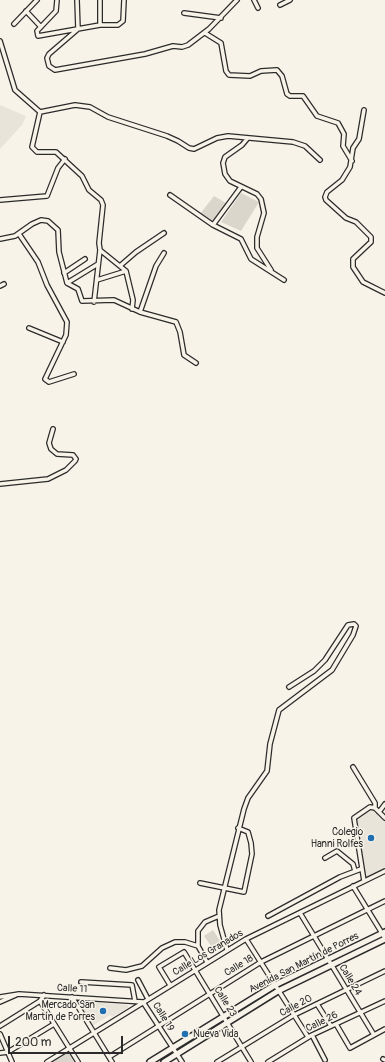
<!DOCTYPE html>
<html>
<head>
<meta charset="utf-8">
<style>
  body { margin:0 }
  #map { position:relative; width:385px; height:1062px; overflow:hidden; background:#f7f3e8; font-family:Pangolin,sans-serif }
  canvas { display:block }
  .scale { position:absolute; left:8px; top:1036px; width:115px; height:18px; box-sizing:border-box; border:2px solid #2b2b2b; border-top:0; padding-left:5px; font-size:12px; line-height:14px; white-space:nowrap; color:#2b2b2b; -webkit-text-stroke:3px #f7f3e8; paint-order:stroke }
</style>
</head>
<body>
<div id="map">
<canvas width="385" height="1062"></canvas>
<div class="scale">200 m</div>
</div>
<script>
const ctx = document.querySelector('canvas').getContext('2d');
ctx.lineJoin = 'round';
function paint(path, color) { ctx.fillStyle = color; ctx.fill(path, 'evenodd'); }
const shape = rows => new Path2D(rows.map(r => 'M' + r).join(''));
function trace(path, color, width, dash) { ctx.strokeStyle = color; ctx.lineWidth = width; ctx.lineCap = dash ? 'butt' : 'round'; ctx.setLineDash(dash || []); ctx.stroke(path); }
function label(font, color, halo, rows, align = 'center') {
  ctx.font = font + ' Pangolin,sans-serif'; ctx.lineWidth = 3; ctx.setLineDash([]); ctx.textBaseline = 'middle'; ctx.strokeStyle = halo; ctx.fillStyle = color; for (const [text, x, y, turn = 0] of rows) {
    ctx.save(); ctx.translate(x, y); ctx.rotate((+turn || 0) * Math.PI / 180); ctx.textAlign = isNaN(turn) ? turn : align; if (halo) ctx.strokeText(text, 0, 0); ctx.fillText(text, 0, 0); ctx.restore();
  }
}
paint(shape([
  [0,105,26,116,22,125,0,149],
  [371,807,385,821,385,868,364,878,355,818],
  [85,1001,128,1005,129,1007,112,1017,110,1015,92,1026,82,1008]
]), '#e8e4da');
paint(shape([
  [241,193,259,202,241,231,221,222],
  [214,196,226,203,213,221,200,214],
  [213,930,222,944,214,950,204,936],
  [379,938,381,939,332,961,332,960],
  [326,963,327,965,279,987,280,986],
  [273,989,274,991,229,1019,228,1017],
  [222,1020,223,1022,178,1050,178,1048],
  [67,1051,74,1062,50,1062]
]), '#dad6cc');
const minor = shape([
  [57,0,56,11,37,31,38,36,100,25,118,25,123,21,124,0],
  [77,0,78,29,49,54,47,58,49,66,55,70,145,54,173,46,182,47,188,45,209,29,237,0],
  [100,0,100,25],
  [254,0,258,8],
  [280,5,290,0],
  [26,11,41,27],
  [184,13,221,18],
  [14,24,37,0],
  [205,33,221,43,226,71,229,75,250,76,261,71,277,70,282,76,287,94,290,96,303,96,317,116,338,123,344,134,343,146,352,161],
  [0,41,15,90,40,112,75,105,90,107,108,117,167,136,178,141,189,148,194,149,217,138,228,136,293,142,305,146,320,160],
  [364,110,359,139,353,148,350,167,342,180,327,192,325,197,326,200,346,218,356,222,371,237,371,242,353,259,353,267,363,282,385,293],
  [40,112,32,147,37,152,56,152,82,176,89,190,101,200,103,205,99,243,100,250,126,271,133,300,132,309],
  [247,139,242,145,225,157,223,163,225,174,230,181,257,194,261,199,264,213,257,237,257,248,271,270],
  [170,195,213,225,241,239,251,259,284,280],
  [0,200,47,196,58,168,65,159],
  [213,225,241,187],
  [19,234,38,262,47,285,67,322,66,335,45,379,49,382,74,374],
  [0,239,15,236,32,224,41,220,48,221,58,230,59,252,67,283,78,289,82,301,114,300,140,312,176,322,180,332,184,355,196,363],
  [121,265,136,252,164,233],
  [64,273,85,259],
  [97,280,126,271],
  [67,283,98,264],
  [0,286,4,284],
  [94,302,100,250],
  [140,312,156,266,164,253],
  [29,328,63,342],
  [0,484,48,479,66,470,75,461,76,459,73,455,57,454,51,449,49,443,53,429],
  [353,767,375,803,375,808],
  [379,812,385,804],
  [325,858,337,851,353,864,355,871],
  [364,881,354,818,370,807,375,808,385,818],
  [200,883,244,892,252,854,251,843,248,832,238,828],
  [353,886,385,938],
  [300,913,374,1035],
  [268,916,340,877,361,869],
  [246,939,308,1037],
  [227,950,220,925,219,910,244,809,248,798,267,771,270,744,279,710,332,670,353,635,356,626,354,624,348,625,325,660,314,671,289,687],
  [207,962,198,946,198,931,205,922,219,916],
  [110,968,126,970,142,966,162,948,175,942,185,942,198,946],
  [138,980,148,999],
  [81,982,132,985,135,1001],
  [170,985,159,967,184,952,251,1062],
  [0,997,19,994,143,1002,182,1062],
  [72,997,112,1062],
  [40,1001,78,1062],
  [0,1002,16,995],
  [317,1004,331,1026],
  [336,1024,350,1048,385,1029],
  [0,1026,40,1001,44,995],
  [0,1034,12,1062],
  [312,1035,325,1060],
  [0,1053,8,1052,54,1024],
  [109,1057,261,962,385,901],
  [383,1059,385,1060],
  [47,1062,246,939,385,871],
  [217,1062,294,1015,385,971],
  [268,1062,312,1035,385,1001]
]);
const secondary = shape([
  [150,1062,275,985,385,932],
  [164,1062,278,991,385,939]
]);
trace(minor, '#2b2b2b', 6);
trace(secondary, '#2b2b2b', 8);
trace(minor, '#f7f3e8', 3.5);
trace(secondary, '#f7f3e8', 5);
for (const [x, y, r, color] of [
  [371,838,4,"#1f6fb2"],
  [103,1011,4,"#1f6fb2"],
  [185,1034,4,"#1f6fb2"]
]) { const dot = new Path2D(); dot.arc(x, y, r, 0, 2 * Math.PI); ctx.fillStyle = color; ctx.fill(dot); trace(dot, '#f7f3e8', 1.5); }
label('10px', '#2b2b2b', '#f7f3e8', [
  ["Colegio",363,832],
  ["Hanni Rolfes",363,844],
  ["Mercado San",95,1005],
  ["Martín de Porres",95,1017],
  ["Nueva Vida",193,1034,"left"]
], 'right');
label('10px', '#2b2b2b', '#f7f3e8', [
  ["Calle Los Granados",208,953,-31],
  ["Avenida San Martín de Porres",304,963,-27],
  ["Calle 18",239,966,-31],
  ["Calle 24",350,980,59],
  ["Calle 11",72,989,3],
  ["Calle 23",225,1002,58],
  ["Calle 20",296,1006,-28],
  ["Calle 19",163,1017,58],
  ["Calle 26",322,1022,-26]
]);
</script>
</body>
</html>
